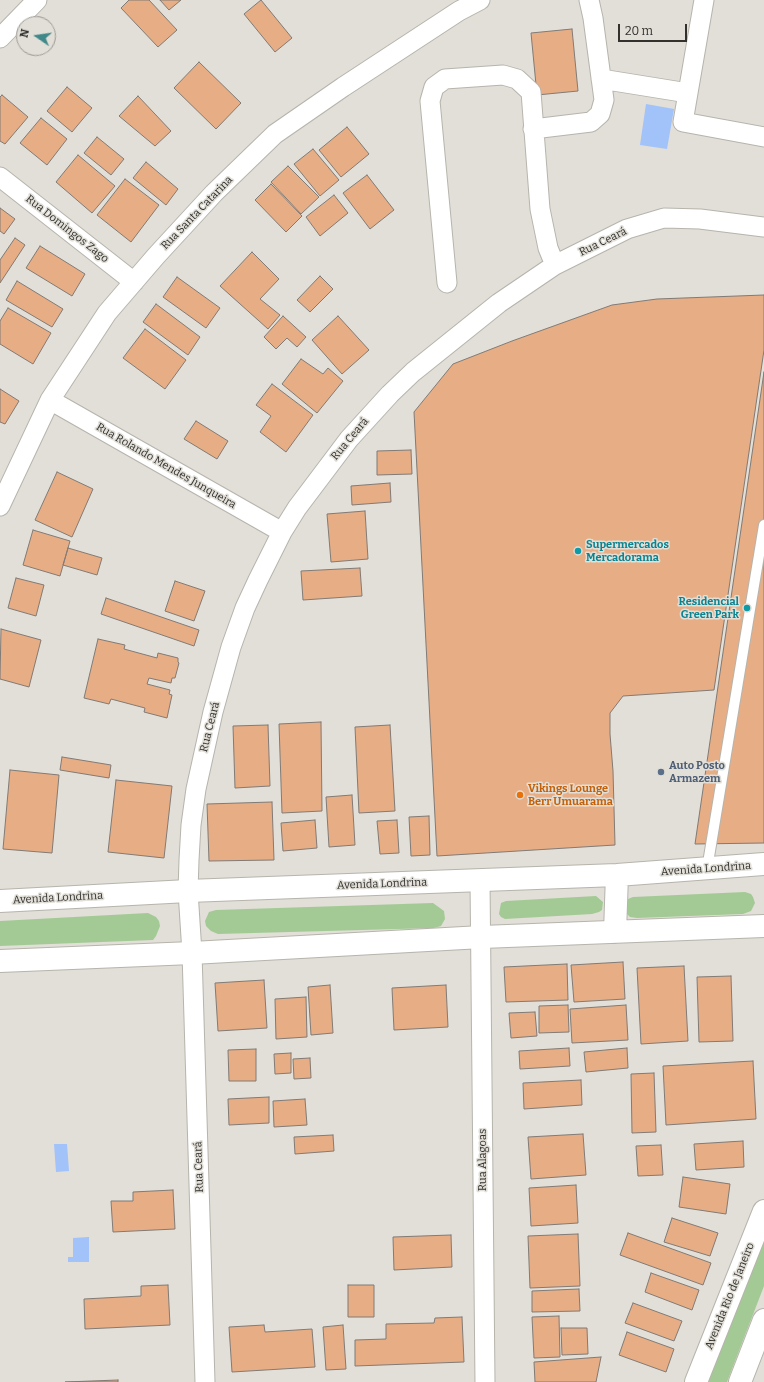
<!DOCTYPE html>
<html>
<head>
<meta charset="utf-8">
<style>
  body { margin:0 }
  #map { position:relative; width:764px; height:1382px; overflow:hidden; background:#e1dfd7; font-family:Bitter,serif }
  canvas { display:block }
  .north { position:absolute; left:16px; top:16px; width:40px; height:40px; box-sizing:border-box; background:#e1dfd7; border:1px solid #9b9993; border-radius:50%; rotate:283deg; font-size:11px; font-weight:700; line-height:16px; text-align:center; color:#32312e }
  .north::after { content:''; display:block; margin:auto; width:14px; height:18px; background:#408889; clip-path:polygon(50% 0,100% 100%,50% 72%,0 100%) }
  .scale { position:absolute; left:618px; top:24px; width:69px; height:18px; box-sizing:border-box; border:2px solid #32312e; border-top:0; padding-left:5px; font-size:12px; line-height:14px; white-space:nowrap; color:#32312e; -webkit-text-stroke:3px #e1dfd7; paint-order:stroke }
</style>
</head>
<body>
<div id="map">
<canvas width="764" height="1382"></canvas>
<div class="north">N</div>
<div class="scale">20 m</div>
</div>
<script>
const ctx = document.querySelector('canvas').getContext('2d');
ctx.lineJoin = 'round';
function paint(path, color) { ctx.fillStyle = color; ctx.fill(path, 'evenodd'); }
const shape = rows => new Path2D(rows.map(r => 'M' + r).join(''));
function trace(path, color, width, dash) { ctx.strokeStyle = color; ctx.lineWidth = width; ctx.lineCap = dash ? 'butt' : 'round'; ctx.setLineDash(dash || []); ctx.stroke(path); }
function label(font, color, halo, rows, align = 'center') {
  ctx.font = font + ' Bitter,serif'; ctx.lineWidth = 3; ctx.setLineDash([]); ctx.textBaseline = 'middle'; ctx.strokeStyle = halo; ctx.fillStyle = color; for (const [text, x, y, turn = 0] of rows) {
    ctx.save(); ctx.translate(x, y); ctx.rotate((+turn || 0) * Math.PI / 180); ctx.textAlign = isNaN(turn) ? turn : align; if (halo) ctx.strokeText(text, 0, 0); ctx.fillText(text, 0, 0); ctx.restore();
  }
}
paint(shape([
  [745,892,751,894,753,897,755,903,751,911,743,914,637,918,630,917,626,913,625,906,628,899,633,897],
  [596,896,603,902,602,910,599,912,592,914,505,919,501,917,499,914,501,903,506,901],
  [433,903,444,911,445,919,441,926,434,928,218,934,211,931,206,926,205,921,209,912,216,910],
  [148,913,156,917,159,921,160,926,156,936,153,940,0,946,0,921],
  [764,1233,764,1286,727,1382,705,1382]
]), '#a3ca95');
paint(shape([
  [646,104,674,109,667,149,640,145],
  [54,1144,67,1144,69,1171,56,1172],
  [89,1237,89,1262,68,1262,68,1257,73,1257,73,1238]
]), '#a2c2fa');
const building = shape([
  [129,0,149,0,177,30,158,47,121,8,129,0],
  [160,0,181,0,169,10,160,0],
  [261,0,292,38,275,52,244,14,261,0],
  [572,29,578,91,537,95,531,33,572,29],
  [199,62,241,103,216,129,174,88,199,62],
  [67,87,92,108,72,132,47,111,67,87],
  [2,95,28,117,5,144,0,141,0,97,2,95],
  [138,96,171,131,155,146,119,116,138,96],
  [41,118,67,139,47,165,20,143,41,118],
  [347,127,369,154,341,177,319,150,347,127],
  [97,137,124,159,111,175,84,153,97,137],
  [313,149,339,180,320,196,294,164,313,149],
  [78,155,115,186,92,213,56,182,78,155],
  [146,162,178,189,166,205,133,178,146,162],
  [288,166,319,197,301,214,271,182,288,166],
  [367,175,394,210,370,229,343,193,367,175],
  [125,179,159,205,131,242,97,215,125,179],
  [271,184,302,216,286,232,255,200,271,184],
  [334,195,348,213,320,236,306,217,334,195],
  [0,208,15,219,4,234,0,231,0,208],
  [15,238,25,245,0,283,0,260,15,238],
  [40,246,85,274,72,296,26,268,40,246],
  [252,252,279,279,260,299,280,315,268,329,220,286,252,252],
  [320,276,333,289,310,312,297,300,320,276],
  [177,277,220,308,206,328,163,297,177,277],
  [17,281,63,309,52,327,6,300,17,281],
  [764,295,764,350,714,690,623,696,610,713,610,734,613,771,615,845,437,856,414,412,453,364,512,341,612,305,657,299,764,295],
  [156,304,200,337,188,355,143,322,156,304],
  [8,308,51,333,33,364,0,344,0,321,8,308],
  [283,316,306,337,297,347,287,338,276,349,264,337,283,316],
  [338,316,369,350,342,374,312,340,338,316],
  [145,329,186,360,165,389,123,358,145,329],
  [301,359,323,374,328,368,343,381,317,413,282,384,301,359],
  [764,372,764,843,695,844,764,372],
  [272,384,313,415,286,452,260,432,271,416,256,405,272,384],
  [0,389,19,401,5,424,0,422,0,389],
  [196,421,228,441,217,459,184,439,196,421],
  [411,450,412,474,377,475,377,451,411,450],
  [57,472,93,489,72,537,35,520,57,472],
  [390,483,391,502,352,505,351,486,390,483],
  [365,511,368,559,331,562,327,514,365,511],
  [33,530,70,541,60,576,23,565,33,530],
  [68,548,102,558,97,575,63,565,68,548],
  [360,568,362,596,303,600,301,571,360,568],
  [16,578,44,585,36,616,8,608,16,578],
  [175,581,205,591,194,621,165,611,175,581],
  [106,598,199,630,194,646,101,614,106,598],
  [1,629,41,640,29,687,0,679,1,629],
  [98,639,125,645,124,649,157,658,158,653,178,658,178,662,179,663,175,678,172,678,171,683,149,678,147,684,170,690,169,694,172,695,167,718,144,712,145,708,111,699,109,704,84,698,98,639],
  [321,722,322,811,282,813,279,724,321,722],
  [268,725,270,786,235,788,233,726,268,725],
  [390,725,395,811,359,813,355,727,390,725],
  [62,757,111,765,109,778,60,770,62,757],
  [10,770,59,775,52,853,3,849,10,770],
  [116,780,172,786,164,858,108,852,116,780],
  [352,795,355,845,329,847,326,797,352,795],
  [272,802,274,860,209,861,207,804,272,802],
  [429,816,430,855,411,856,409,817,429,816],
  [315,820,317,848,283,851,281,823,315,820],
  [397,820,399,853,380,854,377,821,397,820],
  [623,962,625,999,574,1002,571,965,623,962],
  [567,964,568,1000,506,1002,504,967,567,964],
  [684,966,688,1041,641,1044,637,968,684,966],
  [731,976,733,1041,699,1042,697,977,731,976],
  [264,980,267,1028,218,1031,215,983,264,980],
  [330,985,333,1033,311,1035,308,987,330,985],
  [446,985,448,1027,394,1030,392,988,446,985],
  [306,997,307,1037,276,1039,275,999,306,997],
  [568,1005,569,1032,539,1033,539,1006,568,1005],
  [626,1005,628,1040,572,1043,570,1009,626,1005],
  [535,1012,537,1036,511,1038,509,1013,535,1012],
  [569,1048,570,1066,520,1069,519,1051,569,1048],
  [627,1048,628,1068,586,1072,584,1052,627,1048],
  [256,1049,256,1081,229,1081,228,1050,256,1049],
  [291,1053,291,1073,275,1074,274,1054,291,1053],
  [310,1058,311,1078,294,1079,293,1059,310,1058],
  [753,1061,756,1119,666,1125,663,1066,753,1061],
  [654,1073,656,1132,632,1133,631,1074,654,1073],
  [581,1080,582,1105,524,1109,523,1083,581,1080],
  [269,1097,269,1123,229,1125,228,1099,269,1097],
  [305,1099,307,1125,274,1127,273,1101,305,1099],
  [583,1134,586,1175,531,1179,528,1137,583,1134],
  [333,1135,334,1151,295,1154,294,1137,333,1135],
  [743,1141,744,1167,696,1170,694,1144,743,1141],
  [661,1145,663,1175,638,1176,636,1146,661,1145],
  [683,1177,730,1184,726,1214,679,1207,683,1177],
  [576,1185,578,1223,531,1226,529,1188,576,1185],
  [173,1190,175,1229,113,1232,111,1201,133,1201,133,1192,173,1190],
  [672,1218,718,1233,710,1256,664,1242,672,1218],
  [628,1233,711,1263,703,1285,620,1255,628,1233],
  [578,1234,580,1286,530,1288,528,1236,578,1234],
  [451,1235,452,1267,394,1270,393,1237,451,1235],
  [651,1273,699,1290,692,1310,645,1292,651,1273],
  [168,1285,170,1325,85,1329,84,1299,141,1296,141,1286,168,1285],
  [348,1285,374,1285,374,1317,348,1317,348,1285],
  [579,1289,580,1311,532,1312,532,1291,579,1289],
  [633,1303,682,1321,674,1341,625,1323,633,1303],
  [559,1316,560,1357,534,1358,532,1317,559,1316],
  [462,1317,464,1362,355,1366,355,1340,386,1339,386,1324,434,1323,435,1318,462,1317],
  [264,1325,265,1332,312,1329,315,1367,232,1372,229,1327,264,1325],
  [343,1325,346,1369,326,1370,323,1327,343,1325],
  [561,1328,587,1328,588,1354,562,1355,561,1328],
  [627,1332,674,1349,666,1372,619,1355,627,1332],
  [601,1357,596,1382,535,1382,534,1362,601,1357],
  [118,1380,118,1382,65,1382,118,1380]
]);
paint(building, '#e7ad85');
trace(building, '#817a75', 1);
const service = shape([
  [707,869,764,525]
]);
const minor = shape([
  [704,0,683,122,764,137],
  [0,38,37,0],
  [601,79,688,93],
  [533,129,591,122,600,114,604,100,593,18,589,0],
  [0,177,134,282],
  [447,283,430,101,434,87,445,79,503,75,517,79,531,92,540,209,548,248,555,265],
  [50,400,282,532],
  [0,506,50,400,107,313,156,256,214,193,275,134,343,87,459,11,480,0],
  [480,880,485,1382],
  [205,1382,192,953,188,891,189,860,191,825,196,789,213,712,231,647,245,608,258,580,282,532,297,508,349,439,390,394,413,372,499,303,555,265,627,229,664,218,700,219,764,227]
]);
const tertiary = shape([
  [696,1382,764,1211],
  [740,1382,764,1320]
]);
const secondary = shape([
  [0,901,188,891,617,875,764,864],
  [615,932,617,875],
  [0,961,192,953,482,937,764,926]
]);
trace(service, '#b6b4ac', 12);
trace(minor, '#b6b4ac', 21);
trace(tertiary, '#b6b4ac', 24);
trace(secondary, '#b6b4ac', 24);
trace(service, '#fff', 10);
trace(minor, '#fff', 19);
trace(tertiary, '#fff', 22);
trace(secondary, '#fff', 22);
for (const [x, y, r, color] of [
  [578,551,4,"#0f9aa8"],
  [747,608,4,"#0f9aa8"],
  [661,772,4,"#5c6f8a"],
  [520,795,4,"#e8710a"]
]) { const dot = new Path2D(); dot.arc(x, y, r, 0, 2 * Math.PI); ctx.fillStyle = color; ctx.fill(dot); trace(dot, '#e1dfd7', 1.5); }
label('11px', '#32312e', '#e1dfd7', [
  ["Rua Santa Catarina",197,213,-46],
  ["Rua Domingos Zago",67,229,38],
  ["Rua Ceará",603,242,-26],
  ["Rua Ceará",350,439,-50],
  ["Rua Rolando Mendes Junqueira",166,466,30],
  ["Rua Ceará",210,727,-76],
  ["Avenida Londrina",706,869,-4],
  ["Avenida Londrina",382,884,-2],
  ["Avenida Londrina",58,898,-3],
  ["Rua Alagoas",483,1160,-90],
  ["Rua Ceará",199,1167,-92],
  ["Avenida Rio de Janeiro",730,1296,-68]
]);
label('bold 11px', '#0d838f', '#e1dfd7', [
  ["Supermercados",586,545],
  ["Mercadorama",586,558],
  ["Residencial",739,602,"right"],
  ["Green Park",739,615,"right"]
], 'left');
label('bold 11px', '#4e5e75', '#e1dfd7', [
  ["Auto Posto",669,766],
  ["Armazem",669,779]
], 'left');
label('bold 11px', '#c56008', '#e1dfd7', [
  ["Vikings Lounge",528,789],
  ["Berr Umuarama",528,802]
], 'left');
</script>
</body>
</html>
